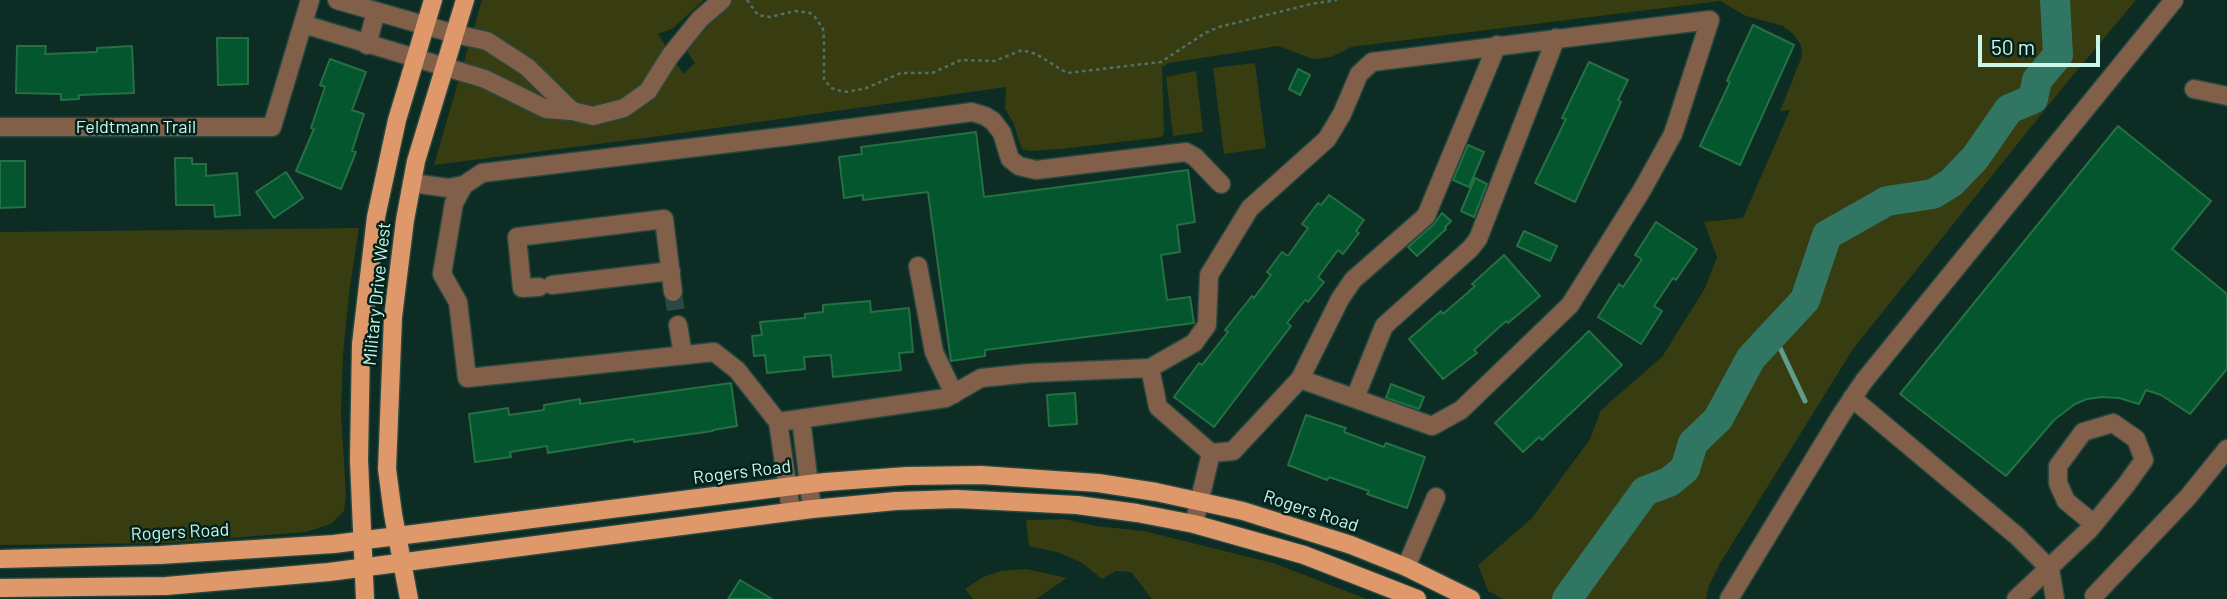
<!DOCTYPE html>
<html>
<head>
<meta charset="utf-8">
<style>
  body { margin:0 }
  #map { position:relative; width:2227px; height:599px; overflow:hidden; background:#0c2c24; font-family:Barlow,sans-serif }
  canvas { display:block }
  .scale { position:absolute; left:1978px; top:35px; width:122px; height:32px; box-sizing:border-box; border:4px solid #c9f7e9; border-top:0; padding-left:9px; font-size:21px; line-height:24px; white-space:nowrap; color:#c9f7e9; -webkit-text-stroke:5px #02221b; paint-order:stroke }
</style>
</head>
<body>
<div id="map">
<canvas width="2227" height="599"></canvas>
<div class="scale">50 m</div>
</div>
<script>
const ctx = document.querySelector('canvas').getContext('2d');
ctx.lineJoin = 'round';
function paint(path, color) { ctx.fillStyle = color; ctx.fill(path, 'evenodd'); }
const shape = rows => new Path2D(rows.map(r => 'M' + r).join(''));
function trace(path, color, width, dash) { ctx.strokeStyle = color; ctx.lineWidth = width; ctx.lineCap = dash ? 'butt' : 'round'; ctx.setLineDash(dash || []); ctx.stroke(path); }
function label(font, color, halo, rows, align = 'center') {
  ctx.font = font + ' Barlow,sans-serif'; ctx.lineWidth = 5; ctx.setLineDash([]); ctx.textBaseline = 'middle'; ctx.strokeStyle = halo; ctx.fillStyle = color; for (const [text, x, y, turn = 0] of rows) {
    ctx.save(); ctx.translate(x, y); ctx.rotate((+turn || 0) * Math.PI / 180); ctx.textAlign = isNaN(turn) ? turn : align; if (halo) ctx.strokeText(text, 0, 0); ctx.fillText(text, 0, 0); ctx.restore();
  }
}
paint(shape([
  [482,0,704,0,672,29,658,34,683,74,695,63,686,50,698,32,732,0,2136,0,2060,91,1853,349,1719,565,1708,588,1706,599,1503,599,1488,591,1478,565,1532,518,1590,439,1601,410,1662,357,1705,288,1717,257,1704,222,1743,218,1790,110,1780,111,1802,56,1801,45,1793,34,1783,26,1746,16,1720,1,1351,47,1331,57,1313,59,1278,46,1169,63,1162,67,1164,133,1162,137,1062,149,1029,151,1022,149,1013,122,1005,109,1006,87,645,138,434,165],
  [1255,63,1266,148,1224,154,1213,68],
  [1196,71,1203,132,1173,136,1166,77],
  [359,228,349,293,343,355,341,412,346,495,344,511,331,524,306,532,167,543,0,545,0,232],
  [1064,519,1096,526,1144,531,1273,563,1367,599,1152,599,1131,572,1116,571,1102,579,1082,563,1060,553,1029,546,1026,520],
  [1026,569,1067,578,1036,599,973,599,965,589,983,577,1001,571]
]), '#383c11');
trace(shape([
  [1773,333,1805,401]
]), '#5f9c8b', 5);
trace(shape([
  [1567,599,1645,491,1669,482,1685,469,1693,443,1718,419,1751,358,1805,300,1827,235,1887,201,1933,194,1951,183,1975,158,2009,109,2033,99,2037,80,2058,55,2055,0]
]), '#317563', 30);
const building = shape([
  [1753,25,1794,45,1740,165,1700,146,1730,82,1727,81,1753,25],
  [217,38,248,38,248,84,218,85,217,38],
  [17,46,46,46,45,54,97,52,97,48,132,46,134,93,79,95,79,99,61,100,61,94,16,93,17,46],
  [330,59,366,72,352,110,364,114,352,151,356,152,341,189,296,171,314,129,311,128,325,87,320,85,330,59],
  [1589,62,1628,80,1618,100,1621,102,1575,202,1535,183,1566,119,1562,118,1589,62],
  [1298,69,1310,75,1300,95,1289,89,1298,69],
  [2118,126,2211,201,2172,249,2227,294,2227,369,2190,414,2161,395,2146,390,2139,404,2119,398,2102,397,2087,399,2075,404,2054,420,2006,476,1900,394,2118,126],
  [976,132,984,197,1188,170,1195,222,1177,225,1180,252,1161,255,1167,300,1190,297,1194,323,985,350,985,356,951,361,928,192,863,200,863,195,844,198,839,157,862,154,861,147,976,132],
  [1468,145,1484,152,1469,187,1453,180,1468,145],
  [175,158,192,158,192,164,206,164,206,176,237,173,240,215,215,217,214,205,176,205,175,158],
  [0,161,25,161,25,207,0,208,0,161],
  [286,172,303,198,274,218,256,192,286,172],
  [1475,178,1487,184,1474,217,1461,211,1475,178],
  [1329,195,1364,220,1356,231,1359,233,1343,254,1338,250,1318,277,1324,282,1308,302,1305,300,1287,323,1291,326,1214,427,1174,397,1199,363,1202,365,1228,332,1225,330,1252,296,1254,298,1271,275,1267,272,1282,252,1288,256,1308,228,1302,224,1318,203,1321,205,1329,195],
  [1442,213,1451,221,1445,227,1446,229,1417,256,1408,247,1433,225,1442,213],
  [1656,222,1697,249,1676,280,1673,278,1654,306,1662,311,1641,344,1598,317,1619,284,1623,287,1642,259,1635,255,1656,222],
  [1524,231,1557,246,1550,261,1517,246,1524,231],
  [1504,255,1540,296,1508,323,1506,321,1474,350,1477,353,1443,379,1409,339,1441,311,1443,314,1465,295,1475,286,1472,284,1504,255],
  [870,301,871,312,909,308,913,352,899,353,901,370,833,377,831,355,804,357,805,369,767,373,765,355,754,356,752,336,762,335,760,322,805,318,805,314,823,312,823,305,870,301],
  [1589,331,1622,365,1542,440,1539,437,1523,452,1495,423,1589,331],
  [731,383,737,426,713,430,713,431,634,442,634,439,548,453,547,446,510,452,511,457,475,462,469,414,508,408,509,415,544,410,544,405,580,399,580,404,731,383],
  [1391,384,1424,397,1419,409,1386,398,1391,384],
  [1075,393,1077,424,1049,426,1047,395,1075,393],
  [1306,415,1346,428,1344,432,1384,447,1386,443,1425,457,1407,508,1367,494,1369,491,1329,477,1327,480,1288,465,1306,415],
  [740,580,772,599,728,599,740,580]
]);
paint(building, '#03562d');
trace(building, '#267044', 2);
trace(shape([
  [673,292,678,325]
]), '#284a42', 18, [18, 9]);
const minor = shape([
  [337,0,455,34,487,41,527,67,572,111],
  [303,24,485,79,546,109,572,111,593,116,624,108,648,91,670,56,700,19,722,0],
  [367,45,376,12],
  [2194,89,2227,96],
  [0,127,272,127,310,0],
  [412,183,448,188,464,185,454,203,442,274,458,302,467,378,714,352,737,370,778,422,946,398,981,378,1030,373,1150,368,1158,407,1211,453,1194,524],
  [464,185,482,173,798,135,972,112,985,116,993,121,1002,133,1010,159,1019,166,1036,170,1186,152,1195,157,1221,184],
  [918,266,934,352,954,394],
  [552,285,671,271],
  [539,287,522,288,517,237,664,219,673,292],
  [678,325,683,355],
  [1150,368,1194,343,1207,325,1209,275,1250,208,1327,139,1342,114,1359,74,1372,62,1710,20,1673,134,1642,190,1570,305,1461,410,1432,426,1300,379,1233,451,1211,453],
  [1300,379,1340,299,1353,280,1426,216,1497,45],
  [1355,398,1384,326,1470,249,1478,239,1556,38],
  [1852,398,2017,536,2050,569,2055,599],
  [801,419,812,509],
  [778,422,791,511],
  [1406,567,1436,497],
  [1729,599,1841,415,1864,381,2174,0],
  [2016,599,2089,530,2126,485,2144,460,2136,439,2113,423,2083,432,2058,466,2058,483,2066,501,2094,524],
  [2095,599,2094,596,2188,497,2227,449]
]);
const major = shape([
  [0,559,160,555,334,544,825,482,907,476,981,475,1098,483,1156,492,1243,511,1351,545,1406,567,1471,599],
  [0,588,166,586,329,572,812,509,896,501,957,499,1077,505,1137,513,1194,524,1304,555,1417,599],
  [365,599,359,460,361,344,376,217,397,120,433,0],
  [409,599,393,514,387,469,393,317,405,220,416,161,465,0]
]);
trace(minor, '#264840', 21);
trace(major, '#264840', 21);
trace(shape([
  [747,0,758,15,770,17,795,11,810,13,815,17,823,29,824,39,824,79,831,88,844,92,864,89,901,73,932,73,961,60,995,61,1022,50,1036,54,1067,73,1161,62,1205,33,1219,27,1311,4,1337,0]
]), '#4d7268', 2.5, [3.5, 3.5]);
trace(minor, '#825f49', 18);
trace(major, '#de9869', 18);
label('18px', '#c9f7e9', '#02221b', [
  ["Feldtmann Trail",136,127],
  ["Military Drive West",377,294,-84],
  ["Rogers Road",742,472,-7],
  ["Rogers Road",1311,511,18],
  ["Rogers Road",180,532,-3]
]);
</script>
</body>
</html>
